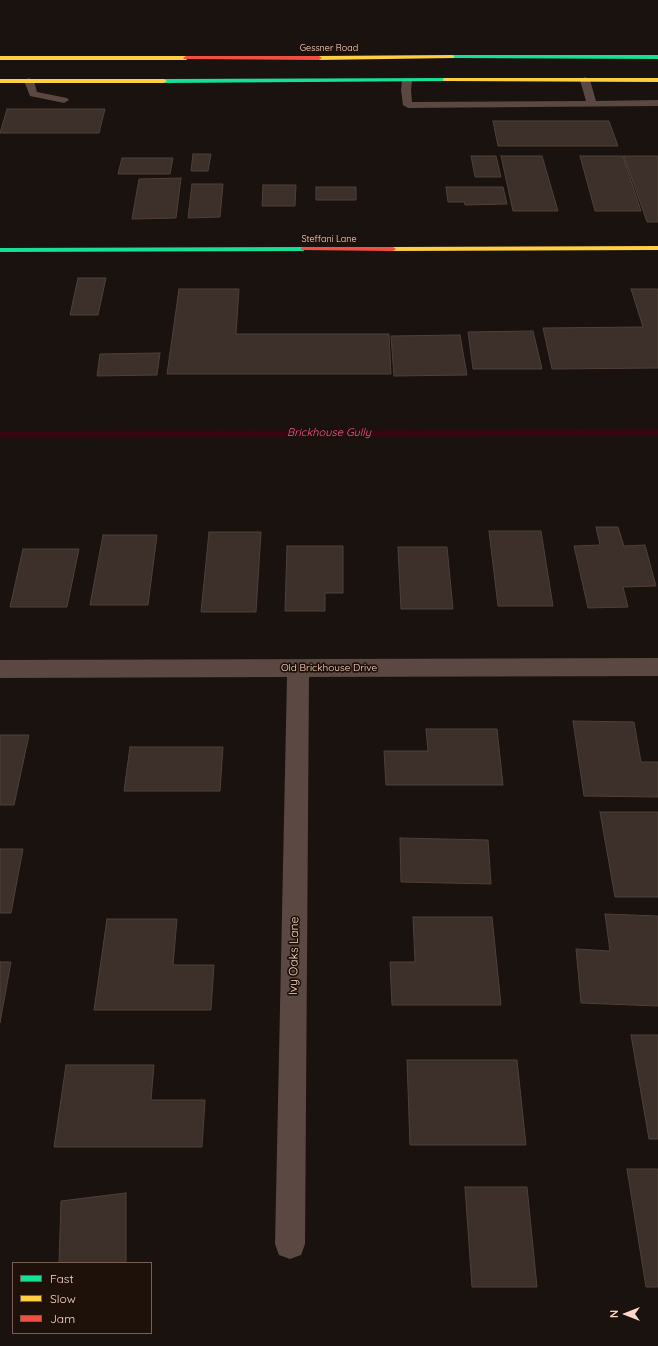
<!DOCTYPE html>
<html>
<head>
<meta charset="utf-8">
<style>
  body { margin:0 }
  #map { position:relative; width:658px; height:1346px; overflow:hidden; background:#1a120e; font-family:Quicksand,sans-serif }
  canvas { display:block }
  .legend { position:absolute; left:12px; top:1262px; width:140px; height:72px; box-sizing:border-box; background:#1e110a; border:1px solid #786056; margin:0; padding:5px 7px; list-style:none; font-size:12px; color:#ffd6c7 }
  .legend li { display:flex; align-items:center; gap:8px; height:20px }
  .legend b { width:20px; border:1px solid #786056 }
  .north { position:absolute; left:606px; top:1294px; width:40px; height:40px; -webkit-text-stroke:3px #1e110a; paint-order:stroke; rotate:270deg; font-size:11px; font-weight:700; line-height:16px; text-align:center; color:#ffd6c7 }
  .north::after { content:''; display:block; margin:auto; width:14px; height:18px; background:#ffd6c7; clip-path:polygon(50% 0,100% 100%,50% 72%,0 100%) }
</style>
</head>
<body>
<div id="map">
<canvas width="658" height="1346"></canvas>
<ul class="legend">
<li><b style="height:5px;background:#16e098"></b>Fast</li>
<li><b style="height:5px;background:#ffcf43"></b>Slow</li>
<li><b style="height:5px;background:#f24e42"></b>Jam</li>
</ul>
<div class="north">N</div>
</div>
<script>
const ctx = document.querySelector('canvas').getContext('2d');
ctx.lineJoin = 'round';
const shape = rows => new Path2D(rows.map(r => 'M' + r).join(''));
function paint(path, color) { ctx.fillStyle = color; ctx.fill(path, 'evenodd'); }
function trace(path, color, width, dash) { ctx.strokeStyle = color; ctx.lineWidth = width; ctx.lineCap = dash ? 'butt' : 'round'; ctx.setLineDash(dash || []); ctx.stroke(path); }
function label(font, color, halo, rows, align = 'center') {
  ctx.font = font + ' Quicksand,sans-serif'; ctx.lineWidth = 3.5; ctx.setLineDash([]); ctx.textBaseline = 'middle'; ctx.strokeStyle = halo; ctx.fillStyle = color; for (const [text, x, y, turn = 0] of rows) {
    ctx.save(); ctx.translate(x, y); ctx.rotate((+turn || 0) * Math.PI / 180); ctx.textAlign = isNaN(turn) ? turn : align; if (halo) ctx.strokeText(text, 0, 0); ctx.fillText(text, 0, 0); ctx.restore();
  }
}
paint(shape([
  [658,430,658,436,0,437,0,431,658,430]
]), '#390610');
const building = shape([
  [7,109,105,109,99,133,0,133,7,109],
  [493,121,609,121,618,146,498,146,493,121],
  [193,154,211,154,208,171,191,171,193,154],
  [471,156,496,156,501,177,475,177,471,156],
  [501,156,542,156,558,211,513,211,501,156],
  [580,156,623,156,641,211,595,211,580,156],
  [624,156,658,156,658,222,647,222,624,156],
  [122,158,173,158,170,174,118,174,122,158],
  [181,178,176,218,132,219,139,179,181,178],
  [192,184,223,184,220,217,188,218,192,184],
  [263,185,296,185,295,206,262,206,263,185],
  [316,187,356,187,356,200,316,200,316,187],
  [446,187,503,187,507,204,465,205,464,202,448,202,446,187],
  [78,278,106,278,98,315,70,315,78,278],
  [179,289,239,289,236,334,389,334,391,374,167,374,179,289],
  [631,289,658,289,658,368,552,369,543,328,643,327,631,289],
  [533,331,542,369,473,369,468,332,533,331],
  [460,335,467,375,394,376,391,336,460,335],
  [160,353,157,375,97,376,100,354,160,353],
  [596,527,618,527,624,546,645,545,656,586,623,587,628,607,588,608,574,546,600,545,596,527],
  [489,531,541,531,553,606,498,606,489,531],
  [209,532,261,532,256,612,201,612,209,532],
  [103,535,157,535,148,605,90,605,103,535],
  [287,546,343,546,343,593,325,593,325,611,285,611,287,546],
  [398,547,447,547,453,609,401,609,398,547],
  [23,549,79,549,67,607,10,607,23,549],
  [573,721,634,722,641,762,658,762,658,797,584,796,573,721],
  [426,729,497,729,503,785,386,785,384,751,428,751,426,729],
  [0,735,29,735,14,805,0,805,0,735],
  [130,747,223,747,220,791,124,791,130,747],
  [600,812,658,812,658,897,615,897,600,812],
  [400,838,488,840,491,884,401,882,400,838],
  [0,849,23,849,11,913,0,913,0,849],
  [605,914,658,916,658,1006,581,1003,576,949,610,951,605,914],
  [413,917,492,917,501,1005,392,1005,390,962,415,962,413,917],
  [107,919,177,919,173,965,214,965,211,1010,94,1010,107,919],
  [0,962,11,962,0,1023,0,962],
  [631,1035,658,1035,658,1139,649,1139,631,1035],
  [407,1060,517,1060,526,1145,410,1145,407,1060],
  [66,1065,154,1065,151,1100,205,1100,202,1147,54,1147,66,1065],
  [627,1169,658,1169,658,1287,646,1287,627,1169],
  [465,1187,527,1187,537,1287,472,1287,465,1187],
  [126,1193,126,1263,59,1263,61,1201,126,1193]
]);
paint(building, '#3d302b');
trace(building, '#4f4038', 1);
paint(shape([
  [585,77,590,80,596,101,658,100,658,106,408,108,403,105,401,90,402,81,407,78,412,81,411,90,412,102,586,101,580,80,585,77],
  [29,78,34,81,37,92,67,98,69,100,64,103,30,96,24,81,29,78]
]), '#5b4842');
paint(shape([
  [658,658,658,676,309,677,305,1244,301,1255,290,1259,279,1255,275,1244,287,677,0,678,0,660,658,658]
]), '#5b4842');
paint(shape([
  [452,55,658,55,658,59,450,58,450,56,452,55],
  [445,78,447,79,447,81,164,83,161,81,164,79,445,78],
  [0,248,303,247,306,249,303,251,0,252,0,248]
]), '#16e098');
paint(shape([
  [452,55,454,56,454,58,319,60,316,58,319,56,452,55],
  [0,56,186,56,189,58,186,60,0,60,0,56],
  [445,78,658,78,658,82,443,81,443,79,445,78],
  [0,79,164,79,167,81,164,83,0,83,0,79],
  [658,246,658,250,393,251,390,249,393,247,658,246]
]), '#ffcf43');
paint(shape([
  [186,56,319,56,322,58,319,60,184,59,183,58,186,56],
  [303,247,393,247,396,249,393,251,301,250,301,248,303,247]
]), '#f24e42');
label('9px', '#ffd6c7', '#1e110a', [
  ["Gessner Road",329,48],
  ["Steffani Lane",329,239]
]);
label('10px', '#ffd6c7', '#1e110a', [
  ["Old Brickhouse Drive",329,668]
]);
label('italic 11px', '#ff5595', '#1e110a', [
  ["Brickhouse Gully",329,433]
]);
label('12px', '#ffd6c7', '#1e110a', [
  ["Ivy Oaks Lane",294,956,-89]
]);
</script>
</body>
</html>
